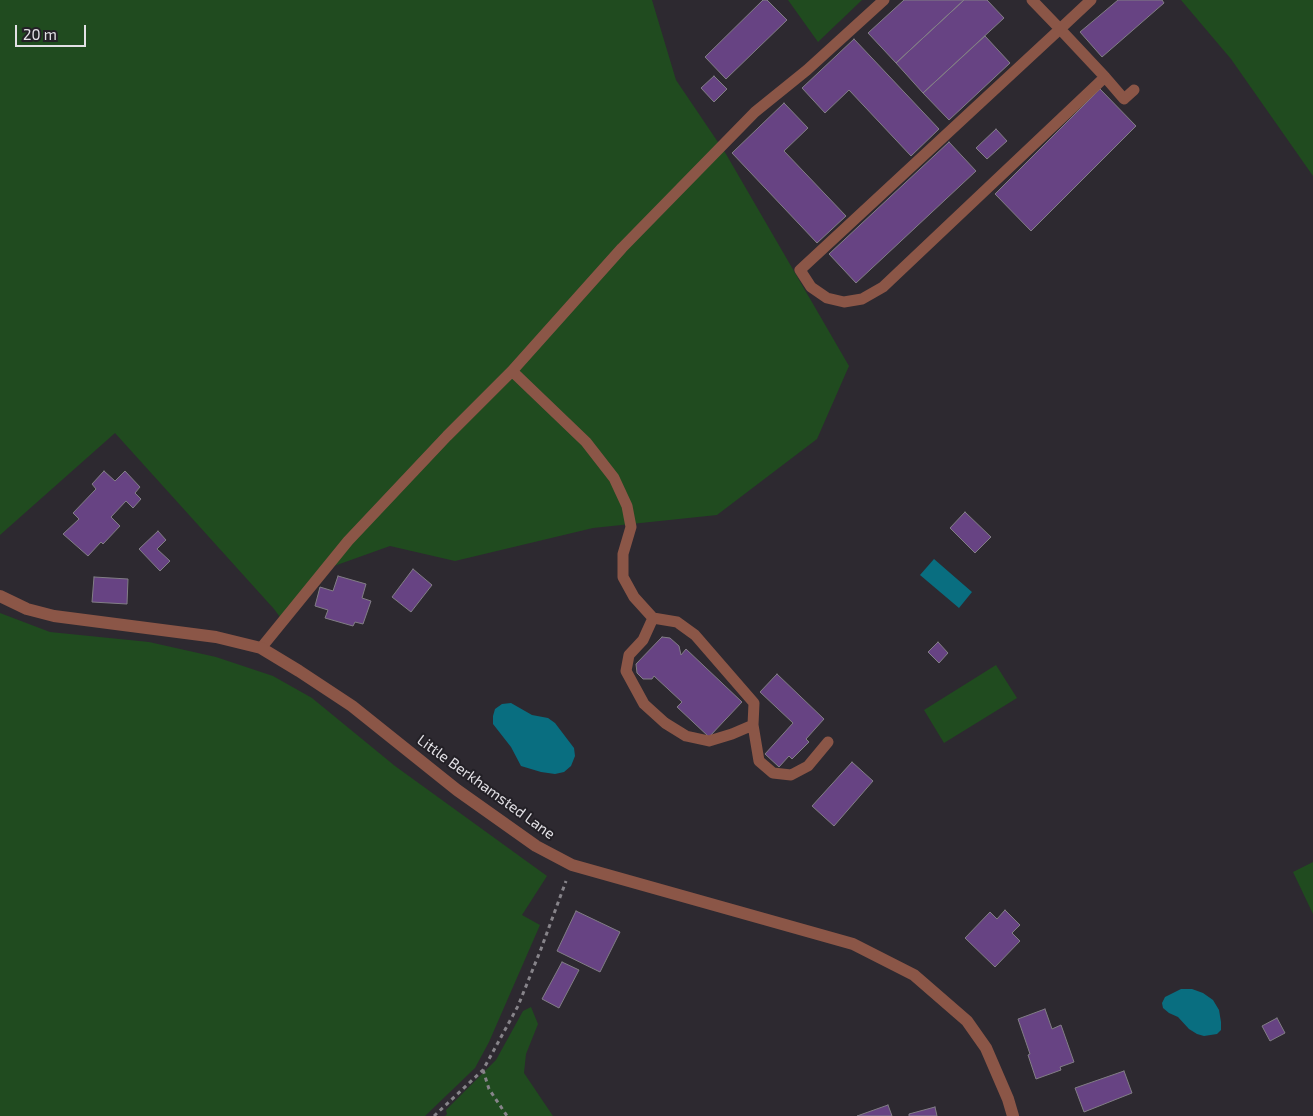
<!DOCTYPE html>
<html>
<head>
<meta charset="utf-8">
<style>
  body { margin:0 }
  #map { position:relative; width:1313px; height:1116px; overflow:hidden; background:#2d2930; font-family:"Exo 2",sans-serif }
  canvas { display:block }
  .scale { position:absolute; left:15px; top:25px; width:71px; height:22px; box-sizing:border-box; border:2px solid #e2e0e5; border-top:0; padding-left:6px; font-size:15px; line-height:18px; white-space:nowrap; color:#e2e0e5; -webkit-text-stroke:4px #232026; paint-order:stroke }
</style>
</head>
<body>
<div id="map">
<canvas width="1313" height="1116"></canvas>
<div class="scale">20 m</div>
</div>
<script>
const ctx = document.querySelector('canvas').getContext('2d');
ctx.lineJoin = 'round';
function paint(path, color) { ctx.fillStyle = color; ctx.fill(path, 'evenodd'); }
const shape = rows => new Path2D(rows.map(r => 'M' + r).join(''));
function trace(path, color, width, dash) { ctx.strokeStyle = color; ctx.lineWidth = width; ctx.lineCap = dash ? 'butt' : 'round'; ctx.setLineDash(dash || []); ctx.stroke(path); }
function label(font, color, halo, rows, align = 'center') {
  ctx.font = font + ' "Exo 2",sans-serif'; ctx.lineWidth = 4; ctx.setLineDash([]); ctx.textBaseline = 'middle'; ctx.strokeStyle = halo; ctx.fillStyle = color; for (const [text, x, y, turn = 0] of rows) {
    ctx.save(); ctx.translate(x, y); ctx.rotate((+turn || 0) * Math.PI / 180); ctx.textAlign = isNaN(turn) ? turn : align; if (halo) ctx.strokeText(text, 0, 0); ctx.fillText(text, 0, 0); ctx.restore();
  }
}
paint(shape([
  [0,0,652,0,676,80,726,154,849,366,817,439,717,515,593,528,455,561,390,546,334,566,286,625,274,609,115,433,0,535],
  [788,0,862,0,818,42],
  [1181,0,1313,0,1313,176,1231,59],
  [0,613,50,632,149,642,216,657,273,676,312,698,395,766,547,876,522,915,540,925,489,1042,475,1068,425,1116,0,1116],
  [996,665,1017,698,944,743,924,710],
  [1313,862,1313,914,1293,872],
  [531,1007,538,1024,526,1054,524,1073,553,1116,445,1116,447,1114,446,1110,496,1060,523,1011]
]), '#204b1f');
paint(shape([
  [934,559,972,592,959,608,920,575],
  [511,703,532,715,548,718,555,723,574,748,575,756,571,766,564,772,555,774,541,772,521,766,511,747,493,724,493,716,495,709,502,704],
  [1181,989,1192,989,1203,993,1213,1000,1219,1010,1221,1022,1221,1030,1217,1034,1204,1036,1197,1034,1189,1029,1178,1017,1169,1013,1163,1008,1162,1003,1165,997]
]), '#096e80');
const building = shape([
  [763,0,767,0,787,20,726,79,705,57,763,0],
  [904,0,964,0,896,63,868,33,904,0],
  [964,0,987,0,1004,18,923,93,896,63,964,0],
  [1118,0,1162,0,1164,3,1102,57,1080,32,1118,0],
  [985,36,1010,63,949,120,923,93,985,36],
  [854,39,939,129,911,156,849,90,825,113,802,88,854,39],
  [714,76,727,89,714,102,701,88,714,76],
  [1100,89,1136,126,1031,231,995,194,1100,89],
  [784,103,808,128,784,151,846,216,817,243,732,153,784,103],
  [996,129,1007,141,987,159,976,148,996,129],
  [949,142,976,171,856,283,829,254,949,142],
  [104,471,115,481,125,471,140,487,135,493,141,499,133,508,126,501,111,517,120,526,103,544,101,542,88,556,63,534,79,519,73,513,96,489,92,484,104,471],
  [965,512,991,537,975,553,950,528,965,512],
  [158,531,166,540,157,549,170,561,160,571,139,549,158,531],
  [413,569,432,585,411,612,392,597,413,569],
  [338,576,366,584,362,598,371,601,363,624,355,622,353,626,325,618,328,610,315,606,320,587,333,591,338,576],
  [94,577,128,579,127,604,92,602,94,577],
  [662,637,670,638,679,646,681,655,686,649,742,702,709,737,677,707,682,702,654,676,652,679,643,679,637,673,636,664,662,637],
  [938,642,948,653,939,663,928,652,938,642],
  [777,674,824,719,806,739,809,742,792,759,789,756,779,767,765,754,793,723,760,692,777,674],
  [852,762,873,781,834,826,812,806,852,762],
  [1005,910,1020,925,1012,933,1020,941,995,967,965,938,990,912,997,919,1005,910],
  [576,911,620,932,600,972,557,951,576,911],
  [562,962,579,970,559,1008,542,999,562,962],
  [1045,1009,1052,1029,1061,1025,1074,1062,1060,1067,1061,1070,1036,1079,1028,1055,1030,1054,1018,1019,1045,1009],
  [1277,1018,1285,1033,1270,1041,1262,1026,1277,1018],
  [1124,1071,1132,1093,1084,1112,1075,1088,1124,1071],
  [888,1105,892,1116,857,1116,888,1105],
  [935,1107,937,1116,909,1116,909,1114,935,1107]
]);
paint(building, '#674383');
trace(building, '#827e86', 1);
trace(shape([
  [483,1070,489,1089,507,1116],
  [434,1116,483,1070,518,1006,541,949,566,881]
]), '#87848a', 3, [4, 4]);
trace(shape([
  [1032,0,1060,29,1091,0],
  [1105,77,883,287,862,299,844,302,827,298,811,287,800,270,1060,29,1105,77,1124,99,1134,90],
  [512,371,586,442,614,478,627,506,631,527,623,554,623,577,634,597,653,618,677,622,695,635,754,703,753,725,759,761,773,773,791,775,808,766,828,742],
  [653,618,643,640,629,655,626,671,644,704,665,723,686,736,709,741,732,734,753,725],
  [261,648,348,541,447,436,512,371,622,248,755,112,807,70,884,0]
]), '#8b5647', 11);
trace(shape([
  [0,596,27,609,54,616,216,637,261,648,299,671,352,706,457,790,536,846,572,865,853,944,914,975,967,1021,986,1048,1008,1099,1013,1116]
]), '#8b5647', 12);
label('15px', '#e2e0e5', '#232026', [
  ["Little Berkhamsted Lane",486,787,36]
]);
</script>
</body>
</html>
